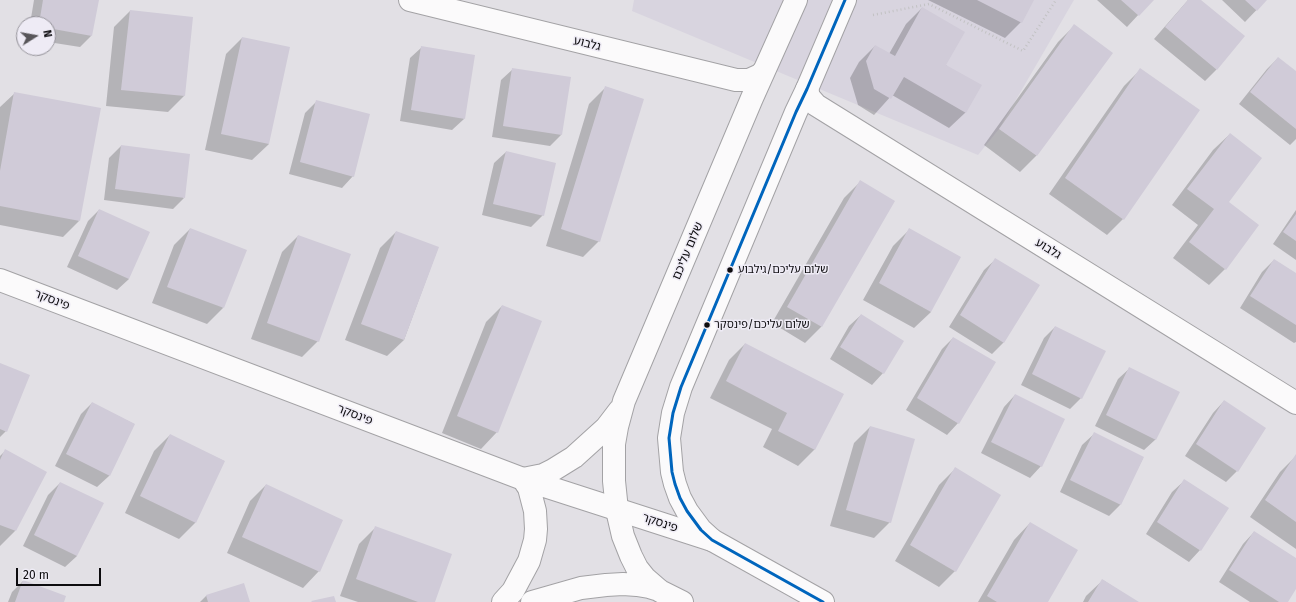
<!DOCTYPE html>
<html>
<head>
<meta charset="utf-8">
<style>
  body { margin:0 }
  #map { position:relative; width:1296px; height:602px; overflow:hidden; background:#e2e0e5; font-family:"Fira Sans",sans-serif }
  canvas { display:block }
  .north { position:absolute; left:16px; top:16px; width:40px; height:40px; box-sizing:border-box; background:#eeebf5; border:1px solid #949299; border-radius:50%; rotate:79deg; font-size:11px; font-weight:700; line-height:16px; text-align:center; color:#0d0c0f }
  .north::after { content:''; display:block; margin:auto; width:14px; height:18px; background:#58565a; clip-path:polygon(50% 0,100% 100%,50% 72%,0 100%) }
  .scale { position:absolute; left:16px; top:568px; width:85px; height:18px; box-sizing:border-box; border:2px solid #0d0c0f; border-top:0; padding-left:5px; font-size:12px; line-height:14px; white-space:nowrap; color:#0d0c0f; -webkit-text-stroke:3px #eeebf5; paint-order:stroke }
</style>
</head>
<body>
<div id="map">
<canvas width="1296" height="602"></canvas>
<div class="north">N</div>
<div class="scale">20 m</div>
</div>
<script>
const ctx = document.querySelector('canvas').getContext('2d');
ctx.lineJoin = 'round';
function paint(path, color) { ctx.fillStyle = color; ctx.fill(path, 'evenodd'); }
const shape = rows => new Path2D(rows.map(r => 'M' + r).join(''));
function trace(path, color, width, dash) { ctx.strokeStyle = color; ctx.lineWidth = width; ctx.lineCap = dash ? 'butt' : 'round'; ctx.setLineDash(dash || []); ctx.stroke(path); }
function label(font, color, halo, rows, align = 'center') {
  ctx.font = font + ' "Fira Sans","Noto Sans Hebrew",sans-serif'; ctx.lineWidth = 3; ctx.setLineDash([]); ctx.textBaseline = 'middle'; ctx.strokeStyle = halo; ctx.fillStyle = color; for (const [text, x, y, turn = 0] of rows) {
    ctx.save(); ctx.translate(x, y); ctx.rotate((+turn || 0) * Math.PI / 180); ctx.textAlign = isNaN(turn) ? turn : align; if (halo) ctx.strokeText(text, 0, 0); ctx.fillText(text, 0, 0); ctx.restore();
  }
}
paint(shape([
  [634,0,1074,0,999,129,978,155,632,11]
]), '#d8d4df');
paint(shape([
  [34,0,98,0,91,36,80,47,48,42,48,24,30,24],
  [928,0,1032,0,1021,22,1005,38],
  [1097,0,1152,0,1127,27],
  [1188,0,1200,0,1243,36,1216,70,1205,81,1154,39],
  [1222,0,1266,0,1245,22],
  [922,8,966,112,949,128,892,95,874,115,858,105,850,78,859,62,875,46,889,54,906,24],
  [130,11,192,18,184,96,168,112,106,106,114,27],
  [1074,26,1111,53,1036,156,1020,172,984,145,1058,42],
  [242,38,269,144,252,160,205,150,226,54],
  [422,47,464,119,452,130,400,121,410,58],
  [1278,58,1296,72,1296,139,1290,145,1239,104,1267,69],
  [513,69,570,78,561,135,550,146,492,137,501,80],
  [1140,70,1123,219,1107,235,1049,194,1124,86],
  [605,88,599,241,583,257,546,246,589,104],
  [15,93,79,221,63,237,0,225,0,107],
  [317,101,353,176,342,188,289,174,305,113],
  [1230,134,1227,202,1258,225,1225,269,1209,285,1173,258,1198,225,1172,205,1213,150],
  [121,146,184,198,173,209,104,200,109,158],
  [506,152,543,215,531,227,482,215,494,163],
  [860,182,894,201,821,327,805,343,772,323,844,198],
  [99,210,129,279,117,290,67,267,88,221],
  [1296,210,1296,260,1273,244],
  [190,229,223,308,207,324,152,303,174,245],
  [909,230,931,312,914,328,863,300,893,246],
  [396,232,438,248,404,340,387,356,345,340,380,248],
  [298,236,318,341,302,357,251,339,282,252],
  [996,259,1004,342,992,354,949,327,984,270],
  [1274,260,1296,275,1296,342,1294,343,1240,308,1262,272],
  [502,306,497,432,481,449,442,433,486,322],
  [861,315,883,373,872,385,830,359,849,326],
  [1055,327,1081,398,1070,409,1021,385,1044,338],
  [953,338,958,423,947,435,906,410,942,349],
  [745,344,815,449,798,466,763,447,772,429,710,398,729,360],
  [0,364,6,431,0,437],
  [1130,368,1156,439,1144,450,1095,426,1118,379],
  [1015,395,1041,466,1030,478,981,453,1004,407],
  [1224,401,1237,471,1226,482,1185,456,1213,413],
  [92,403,134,424,109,476,97,487,55,466,81,414],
  [870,427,890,522,874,538,830,526,854,443],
  [1094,434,1143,458,1120,505,1109,516,1060,492,1082,445],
  [170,435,224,461,195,523,179,539,125,513,154,451],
  [5,451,45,473,15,531,0,546,0,456],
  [1296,456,1296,549,1250,517,1280,472],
  [955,469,955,571,939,587,895,561,939,485],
  [1184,481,1200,550,1189,562,1146,534,1172,492],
  [60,483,77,556,65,567,23,546,48,495],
  [266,485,319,571,303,588,227,553,250,501],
  [1030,523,1047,602,978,602,1014,540],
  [375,528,434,602,358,602,340,596,359,544],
  [1254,532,1296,559,1296,587,1287,602,1250,602,1219,582,1243,544],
  [1103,580,1137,602,1083,602,1086,596],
  [23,581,63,602,8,602,12,592],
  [243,584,249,602,200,602,206,596]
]), '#0003');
paint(shape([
  [43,0,99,0,92,36,48,28,48,24,39,24],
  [977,0,1034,0,1022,23],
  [1121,0,1154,0,1139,16],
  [1188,0,1201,0,1245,36,1217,70,1165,27],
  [1245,0,1267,0,1257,11],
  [922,7,965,32,946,65,982,85,966,113,904,77,891,99,874,89,866,61,875,45,895,56],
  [130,10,193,17,185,96,121,90],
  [1074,24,1113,53,1037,156,999,129],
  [242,37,290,47,269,144,221,134],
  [421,46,475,55,465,119,411,110],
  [1278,57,1296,71,1296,129,1250,92],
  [512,68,571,77,562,135,503,126],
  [1140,68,1200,110,1124,220,1065,178],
  [605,86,644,99,600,242,561,229],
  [14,92,101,108,80,221,0,206,0,171],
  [316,100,370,114,354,177,300,162],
  [1230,133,1262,158,1229,202,1259,225,1226,270,1189,242,1214,209,1187,189],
  [121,145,190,154,185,198,115,189],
  [506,151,556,163,544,216,493,204],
  [860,180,895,201,822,327,787,307],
  [99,209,150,232,129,279,78,256],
  [1296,214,1296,241,1283,232],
  [190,228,247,250,224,308,167,287],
  [909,228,961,257,931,312,879,283],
  [396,231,439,247,404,340,361,324],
  [298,235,351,254,319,342,267,323],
  [995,258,1040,285,1004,343,960,315],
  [1274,259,1296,273,1296,325,1250,296],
  [502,305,542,321,498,433,457,416],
  [861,314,904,341,884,374,840,347],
  [1055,326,1106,351,1082,399,1032,374],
  [953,337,996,362,959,424,917,398],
  [745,343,844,394,815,450,778,431,787,413,726,381],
  [0,363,30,375,7,432,0,429],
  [1129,367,1180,392,1156,440,1106,415],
  [1015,394,1065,419,1042,467,991,442],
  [1224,400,1266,428,1238,472,1196,444],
  [92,402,135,424,110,476,66,454],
  [870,426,915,439,891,523,846,510],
  [1094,432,1144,457,1121,505,1070,480],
  [170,434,225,461,196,523,140,496],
  [5,449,47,472,16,531,0,525,0,460],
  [1296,454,1296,522,1265,500],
  [955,467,1001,495,956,572,910,545],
  [1184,479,1229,508,1201,551,1157,522],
  [60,482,104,503,77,556,34,535],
  [266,484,343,520,320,572,242,537],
  [1030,522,1078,550,1048,602,997,602,987,596],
  [375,526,452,554,435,602,418,602,356,579],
  [1254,531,1296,558,1296,589,1288,602,1279,602,1229,570],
  [1102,579,1139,602,1088,602],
  [23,580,66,596,64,602,15,602],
  [244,583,250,602,208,602,206,595],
  [334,596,336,602,312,602,311,601]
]), '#d0cbd8');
const minor = shape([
  [410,0,736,80,749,80,760,75,763,72],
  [807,89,809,97,816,105,1296,403],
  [0,280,523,479,712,540],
  [503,602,513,591,529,561,535,540,536,529,535,511,529,488,523,479]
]);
const major = shape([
  [523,479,543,475,553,470,574,457,606,428,619,411],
  [532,602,581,588,606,585,623,584,637,585,649,587,659,590],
  [682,602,660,591,645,578,637,568,631,556,623,536,617,510,614,481,614,444,617,427,624,401,752,98,796,0],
  [823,602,712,540,701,530,687,511,680,498,675,484,672,472,669,438,673,413,681,387,796,112,807,89,845,0]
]);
trace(minor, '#a3a2a5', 24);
trace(major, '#a3a2a5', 24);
trace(shape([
  [873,15,929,4,1023,51,1056,0]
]), '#c2c2c3', 2.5, [1, 3]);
trace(minor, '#fbfafb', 22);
trace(major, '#fbfafb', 22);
trace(shape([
  [823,602,712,540,701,530,687,511,680,498,675,484,672,472,669,438,673,413,681,387,796,112,807,89,845,0]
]), '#0065bd', 3);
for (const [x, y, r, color] of [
  [730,270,3.5,"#0d0c0f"],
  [707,325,3.5,"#0d0c0f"]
]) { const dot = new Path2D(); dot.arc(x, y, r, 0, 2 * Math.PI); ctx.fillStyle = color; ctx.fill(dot); trace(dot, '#eeebf5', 1.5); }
label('11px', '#0d0c0f', '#eeebf5', [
  ["שלום עליכם/גילבוע",738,270],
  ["שלום עליכם/פינסקר",714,325]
], 'left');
label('12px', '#0d0c0f', '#eeebf5', [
  ["גלבוע",587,44,14],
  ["גלבוע",1048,249,32],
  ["שלום עליכם",688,251,-67],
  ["פינסקר",52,300,21],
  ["פינסקר",355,415,21],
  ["פינסקר",660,523,18]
]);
</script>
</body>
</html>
